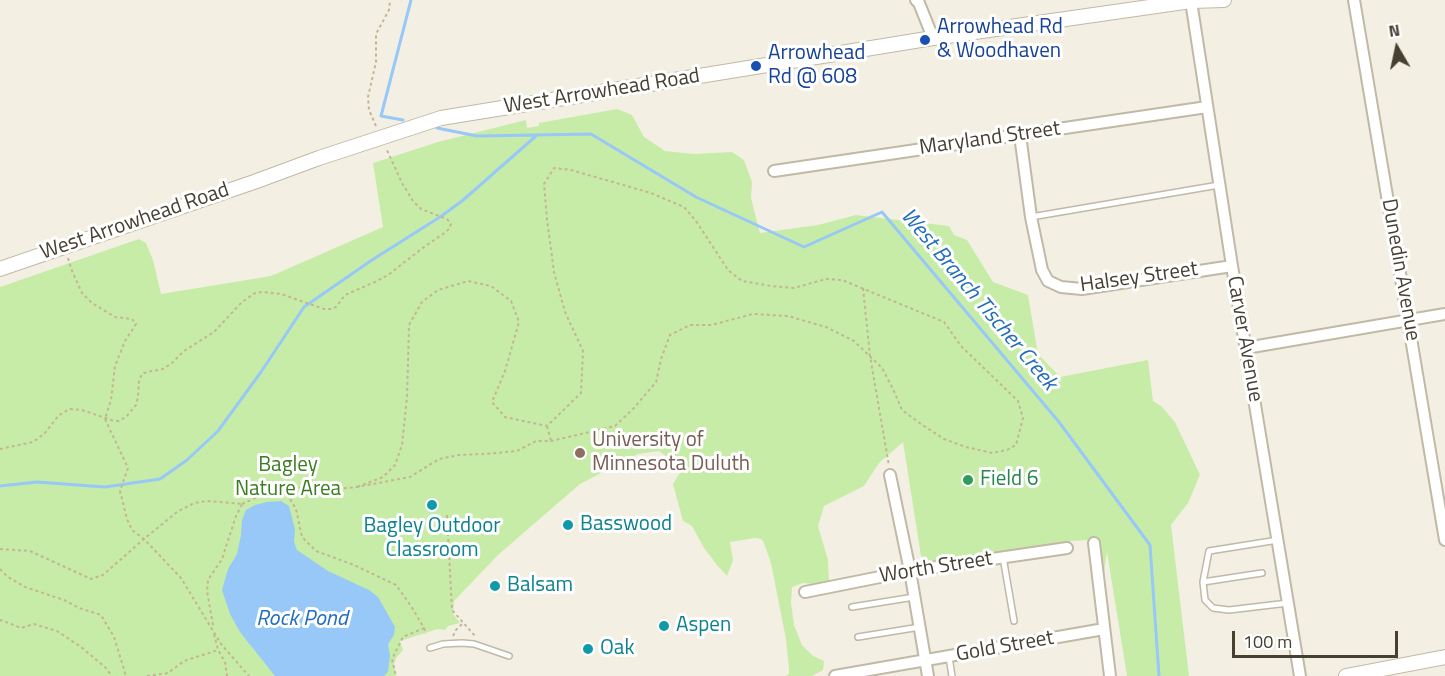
<!DOCTYPE html>
<html>
<head>
<meta charset="utf-8">
<style>
  body { margin:0 }
  #map { position:relative; width:1445px; height:676px; overflow:hidden; background:#f3f0e3; font-family:"Titillium Web",sans-serif }
  canvas { display:block }
  .north { position:absolute; left:1367px; top:18px; width:60px; height:60px; -webkit-text-stroke:4px #fff; paint-order:stroke; rotate:351deg; font-size:16px; font-weight:700; line-height:24px; text-align:center; color:#464033 }
  .north::after { content:''; display:block; margin:auto; width:21px; height:27px; background:#464033; clip-path:polygon(50% 0,100% 100%,50% 72%,0 100%) }
  .scale { position:absolute; left:1232px; top:631px; width:166px; height:27px; box-sizing:border-box; border:3px solid #464033; border-top:0; padding-left:8px; font-size:18px; line-height:21px; white-space:nowrap; color:#464033; -webkit-text-stroke:4px #fff; paint-order:stroke }
</style>
</head>
<body>
<div id="map">
<canvas width="1445" height="676"></canvas>
<div class="north">N</div>
<div class="scale">100 m</div>
</div>
<script>
const ctx = document.querySelector('canvas').getContext('2d');
ctx.lineJoin = 'round';
function paint(path, color) { ctx.fillStyle = color; ctx.fill(path, 'evenodd'); }
const shape = rows => new Path2D(rows.map(r => 'M' + r).join(''));
function trace(path, color, width, dash) { ctx.strokeStyle = color; ctx.lineWidth = width; ctx.lineCap = dash ? 'butt' : 'round'; ctx.setLineDash(dash || []); ctx.stroke(path); }
function label(font, color, halo, rows, align = 'center') {
  ctx.font = font + ' "Titillium Web",sans-serif'; ctx.lineWidth = 6; ctx.setLineDash([]); ctx.textBaseline = 'middle'; ctx.strokeStyle = halo; ctx.fillStyle = color; for (const [text, x, y, turn = 0] of rows) {
    ctx.save(); ctx.translate(x, y); ctx.rotate((+turn || 0) * Math.PI / 180); ctx.textAlign = isNaN(turn) ? turn : align; if (halo) ctx.strokeText(text, 0, 0); ctx.fillText(text, 0, 0); ctx.restore();
  }
}
paint(shape([
  [617,109,632,115,644,137,665,151,694,154,732,152,744,160,752,182,751,198,760,233,818,225,856,215,949,226,954,235,967,240,993,282,1028,295,1038,354,1060,377,1148,360,1153,401,1162,407,1175,422,1200,475,1188,503,1171,525,1189,676,1127,676,1107,552,1104,572,1109,614,1100,621,1088,540,1071,541,928,562,921,556,903,442,879,463,864,486,824,506,818,526,828,560,829,582,813,584,803,583,792,587,791,603,794,625,802,645,813,656,824,661,823,670,812,676,786,676,789,674,789,668,786,639,771,563,763,541,761,539,755,538,730,542,733,560,727,576,717,565,704,548,692,526,683,521,673,484,681,471,681,467,659,451,638,454,580,484,498,555,454,601,453,614,460,623,448,626,445,630,438,629,400,641,403,650,396,658,394,665,396,676,0,676,0,287,139,239,146,243,153,260,161,294,271,276,383,227,373,163,438,142,526,120,527,128,539,126,539,123]
]), '#c7eca7');
paint(shape([
  [281,501,289,506,295,529,294,542,297,550,328,571,369,590,378,597,395,627,394,635,388,644,390,655,388,672,384,676,275,676,240,632,230,614,222,590,228,569,237,554,241,535,242,520,246,510,255,505,267,502]
]), '#98c8f7');
trace(shape([
  [403,120,381,116,411,0],
  [437,128,477,136,591,134,696,197,804,247,882,212,1059,422,1150,545,1159,676],
  [0,486,37,482,105,487,160,479,187,460,218,431,261,372,304,307,372,260,440,217,462,201,536,136]
]), '#98c8f7', 3);
const service = shape([
  [1031,217,1219,185],
  [1278,540,1209,551,1203,582,1205,600,1213,608,1229,610,1288,603],
  [1003,557,1014,621],
  [1203,582,1262,573],
  [852,607,914,597],
  [858,637,920,627],
  [430,648,443,644,462,643,474,644,509,656],
  [949,657,952,676]
]);
const minor = shape([
  [916,0,919,3,933,38],
  [1189,0,1191,1,1232,266,1300,676],
  [1354,0,1445,540],
  [1020,135,1031,217,1042,270,1048,281,1061,287,1082,289,1232,266],
  [774,171,1207,107],
  [1246,348,1445,314],
  [890,475,910,571,928,676],
  [1094,543,1110,676],
  [805,592,910,571,1067,548],
  [835,676,1104,629]
]);
const tertiary = shape([
  [0,269,254,182,319,158,441,118,933,38,1191,1,1224,0],
  [1346,676,1445,657]
]);
trace(service, '#c0b9a5', 8);
trace(minor, '#c0b9a5', 14);
trace(tertiary, '#c0b9a5', 16);
trace(shape([
  [376,126,369,110,368,97,376,62,376,34,389,10,390,0],
  [68,258,72,271,82,293,92,303,115,317,132,319,136,324,125,341,115,366,111,400,105,419],
  [863,288,870,356,889,466],
  [105,419,128,468,120,491,127,519,132,530,144,539,181,578,221,644,249,676],
  [547,426,551,441],
  [0,449,33,442,45,433,59,415,70,409,82,410,111,420,118,421,126,417,136,405,138,397,139,381,142,374,147,372,163,369,172,363,184,351,214,332,242,302,255,293,262,292,281,294,324,309,331,309,336,307,345,295,375,282,388,275,424,247,443,234,449,229,451,224,447,219,421,209,413,201,402,183,386,148],
  [287,494,296,509,302,537,316,551,354,565,396,585,411,606,424,628,403,637,392,659,396,676],
  [242,504,260,496,287,494,314,481,336,489,357,487,410,477,439,459,459,455,485,454,517,451,536,441,551,441,615,426,634,408,656,382,661,359,670,335,690,325,711,325,753,314,788,316,826,327,854,341,882,368,893,389,902,410,921,424,944,439,966,447,992,453,1007,450,1016,445,1023,418,1018,401,961,346,944,322,842,280,826,279,794,288,771,286,742,281,728,270,696,221,684,207,651,193,571,170,554,168,544,184,547,219,554,272,565,312,583,351,581,393,547,426,505,417,492,402,505,371,519,322,511,301,491,286,468,281,438,290,422,302,409,325,407,397,402,445,395,465,383,477,357,487],
  [447,515,452,610,475,636],
  [0,549,30,551,91,579,103,575,144,539,177,512,194,503,207,501,242,504],
  [0,569,8,577,25,587,64,600,79,608,101,615,114,637,126,676],
  [0,621,1,620,21,628,34,624,57,631,81,647,105,667,112,676],
  [213,625,207,591,208,580,222,559,236,516,242,504],
  [424,628,426,634],
  [214,634,218,650,225,662,227,676],
  [453,636,456,630,463,623],
  [147,676,168,673,184,661,218,650]
]), '#c3b695', 2, [3, 3]);
trace(service, '#fff', 5);
trace(minor, '#fff', 10);
trace(tertiary, '#fff', 14);
for (const [x, y, r, color] of [
  [925,40,6,"#1a4fb4"],
  [756,66,6,"#1a4fb4"],
  [580,453,6,"#8d6e63"],
  [968,480,6,"#2e9e5b"],
  [432,505,6,"#0f9aa8"],
  [568,525,6,"#0f9aa8"],
  [495,586,6,"#0f9aa8"],
  [664,626,6,"#0f9aa8"],
  [588,649,6,"#0f9aa8"]
]) { const dot = new Path2D(); dot.arc(x, y, r, 0, 2 * Math.PI); ctx.fillStyle = color; ctx.fill(dot); trace(dot, '#fff', 2); }
label('21px', '#164399', '#fff', [
  ["Arrowhead Rd",937,28],
  ["& Woodhaven",937,52],
  ["Arrowhead",768,54],
  ["Rd @ 608",768,78]
], 'left');
label('21px', '#464033', '#fff', [
  ["West Arrowhead Road",602,92,-9],
  ["Maryland Street",990,139,-8],
  ["West Arrowhead Road",135,222,-19],
  ["Dunedin Avenue",1400,270,80],
  ["Halsey Street",1139,278,-8],
  ["Carver Avenue",1244,339,80],
  ["Worth Street",936,568,-9],
  ["Gold Street",1005,647,-10]
]);
label('21px', '#785e54', '#fff', [
  ["University of",592,441],
  ["Minnesota Duluth",592,465]
], 'left');
label('21px', '#3c7d21', '#fff', [
  ["Bagley",288,466],
  ["Nature Area",288,490]
]);
label('21px', '#27864d', '#fff', [
  ["Field 6",980,480]
], 'left');
label('21px', '#0d838f', '#fff', [
  ["Basswood",580,525],
  ["Bagley Outdoor",432,527,"center"],
  ["Classroom",432,551,"center"],
  ["Balsam",507,586],
  ["Aspen",676,626],
  ["Oak",600,649]
], 'left');
label('italic 22px', '#226ebc', '#fff', [
  ["West Branch Tischer Creek",978,300,50],
  ["Rock Pond",302,620]
]);
</script>
</body>
</html>
